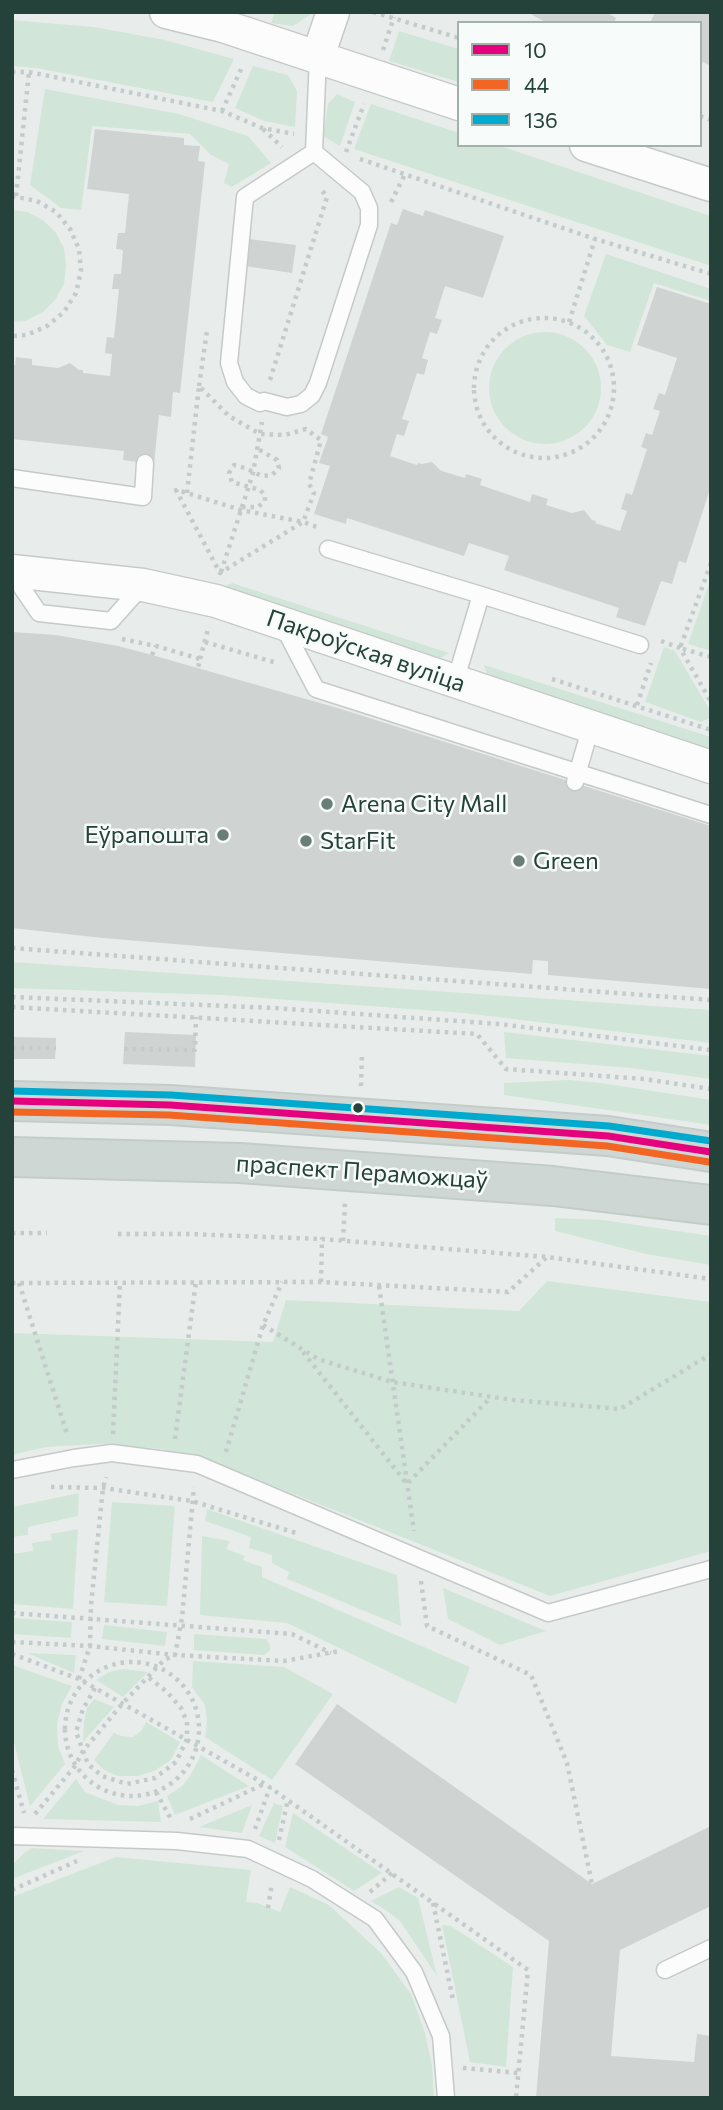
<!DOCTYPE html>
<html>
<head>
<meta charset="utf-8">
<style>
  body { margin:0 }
  #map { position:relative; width:723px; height:2110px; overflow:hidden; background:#e8edeb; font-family:Commissioner,sans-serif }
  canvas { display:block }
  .frame { position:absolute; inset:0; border:14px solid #24423a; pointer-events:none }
  .legend { position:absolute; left:457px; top:21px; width:245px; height:126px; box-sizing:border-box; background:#f7fbf9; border:2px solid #a3b1ad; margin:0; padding:9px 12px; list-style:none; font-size:21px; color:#24423a }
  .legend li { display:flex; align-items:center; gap:14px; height:35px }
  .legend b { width:35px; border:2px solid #a3b1ad }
</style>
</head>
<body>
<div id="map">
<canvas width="723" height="2110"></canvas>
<div class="frame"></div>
<ul class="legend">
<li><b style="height:9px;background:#e5007d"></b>10</li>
<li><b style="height:9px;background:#f26522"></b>44</li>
<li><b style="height:9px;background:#00a9ce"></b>136</li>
</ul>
</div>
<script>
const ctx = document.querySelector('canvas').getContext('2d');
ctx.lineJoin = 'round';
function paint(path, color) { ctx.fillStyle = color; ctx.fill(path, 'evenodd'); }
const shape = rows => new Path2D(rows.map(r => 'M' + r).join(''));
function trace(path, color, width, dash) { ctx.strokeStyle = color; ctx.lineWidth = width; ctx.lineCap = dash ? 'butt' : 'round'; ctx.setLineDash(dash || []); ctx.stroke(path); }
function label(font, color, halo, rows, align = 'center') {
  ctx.font = font + ' Commissioner,sans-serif'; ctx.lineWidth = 5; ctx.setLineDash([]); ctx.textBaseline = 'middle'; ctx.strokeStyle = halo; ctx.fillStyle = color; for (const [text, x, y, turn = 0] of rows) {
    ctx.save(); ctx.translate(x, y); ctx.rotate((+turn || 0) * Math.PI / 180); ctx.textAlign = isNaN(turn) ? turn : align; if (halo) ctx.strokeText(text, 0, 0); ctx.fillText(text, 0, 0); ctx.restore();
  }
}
paint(shape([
  [275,12,314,12,293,26,271,23],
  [12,20,94,27,165,40,234,59,213,102,36,68,12,66],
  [399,31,459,49,459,82,389,61],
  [253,66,288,75,297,91,295,127,264,121,235,108],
  [45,89,179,114,248,136,271,163,232,187,224,183,229,164,211,155,190,134,92,126,81,210,61,208,30,185],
  [337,94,355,102,340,146,323,136,328,104],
  [371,104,459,133,459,145,497,145,711,216,711,266,354,149],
  [12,210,27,212,43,220,56,233,64,248,66,266,64,284,55,300,43,312,25,321,12,322],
  [606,254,711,289,711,301,654,283,630,352,607,345,584,316],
  '489 388a56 56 0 1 1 112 0a56 56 0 1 1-112 0Z',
  [711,578,711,651,688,644],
  [232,583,449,653,439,659,427,662,227,591,226,586],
  [664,647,675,651,711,712,711,717,701,722,645,702],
  [484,665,711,737,711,753,493,681,487,674],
  [12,962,711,1010,711,1043,464,1013,222,995,12,988],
  [504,1032,711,1056,711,1079,631,1068,506,1058],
  [569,1080,601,1083,711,1100,711,1125,504,1095,504,1083],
  [555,1218,603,1220,711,1236,711,1265,646,1254,555,1231],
  [547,1281,711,1302,711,1551,550,1596,211,1461,162,1449,101,1444,46,1447,12,1455,12,1333,273,1342,286,1300,519,1311],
  [79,1493,78,1516,28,1527,28,1535,12,1537,12,1507],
  [112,1502,175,1506,167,1606,104,1602],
  [207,1509,397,1575,401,1626,287,1579,289,1572,272,1563,272,1555,249,1548,251,1537,205,1521],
  [78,1529,73,1609,12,1604,12,1554,33,1551,32,1543,52,1540,51,1534],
  [202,1536,230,1541,226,1549,245,1556,243,1560,262,1567,262,1577,470,1667,456,1704,287,1623,200,1615],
  [443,1588,546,1631,500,1645,448,1619],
  [12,1618,72,1622,71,1638,12,1634],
  [104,1625,167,1632,165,1646,102,1639],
  [194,1634,266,1639,270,1645,270,1650,264,1655,194,1650],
  [27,1653,76,1655,74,1673],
  [193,1661,284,1667,333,1694,272,1780,205,1737,207,1721,205,1705,192,1687],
  [12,1665,72,1686,62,1704,57,1724,58,1746,65,1764,30,1806,12,1735],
  [123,1669,148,1672,123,1697,96,1680,109,1672],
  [94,1699,114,1707,83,1742,84,1721,87,1708],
  [146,1722,180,1742,171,1760,154,1771,138,1776,118,1776,104,1770,94,1760,114,1733,121,1736,133,1737,142,1730],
  [201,1755,249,1786,175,1815,167,1796,182,1786,190,1776],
  [76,1779,85,1792,118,1805,138,1806,158,1801,161,1822,43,1819],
  [274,1803,283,1806,275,1843,259,1836],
  [252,1805,242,1833,199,1827],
  [293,1813,382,1873,354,1891,285,1847],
  [32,1848,84,1851,12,1879,14,1863,24,1853],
  [116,1857,251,1870,246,1902,257,1903,280,1912,290,1887,329,1905,381,1953,411,1994,425,2033,432,2065,434,2098,12,2098,12,1897],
  [399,1887,418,1898,437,1976,400,1921,387,1911,371,1901],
  [442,1925,451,1926,513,1967,506,2067,470,2062]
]), '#d1e6d8');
paint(shape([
  [527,12,606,12,616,18,614,23,547,23],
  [655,12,711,12,711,66,703,62,700,67,700,23,650,23],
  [95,129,184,138,184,145,200,146,198,161,205,162,180,393,173,392,171,417,159,415,154,464,123,460,124,451,12,439,12,365,15,365,16,357,32,359,32,365,58,368,70,363,79,370,83,370,83,373,110,376,112,354,105,353,107,337,114,338,119,289,112,289,114,274,121,274,123,250,116,249,118,233,125,233,129,194,87,189],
  [403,209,423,216,425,210,504,236,483,298,445,286,435,318,442,320,437,334,430,332,422,358,428,360,424,375,417,373,402,419,409,421,404,436,397,434,390,456,417,465,418,463,422,464,432,462,440,470,445,472,465,478,466,474,482,479,480,485,530,502,532,494,548,499,546,505,572,513,584,510,592,520,596,521,595,523,620,531,627,511,621,509,626,493,632,495,647,449,641,447,646,433,652,435,660,411,653,409,659,393,665,395,677,358,637,345,657,287,711,304,711,486,686,563,679,561,672,584,661,581,645,626,616,617,619,608,504,570,509,556,469,543,464,556,347,518,346,524,314,514,330,466,319,463,328,437,321,434,391,223,397,225],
  [249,239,296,245,292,273,245,266],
  [12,632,56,635,118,646,152,655,341,709,711,826,711,989,548,975,548,961,533,960,532,974,103,938,12,928],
  [125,1032,196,1035,195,1067,123,1064],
  [12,1037,56,1038,55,1059,12,1059],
  [337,1704,592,1884,711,1826,711,1906,620,1950,611,2056,694,2062,697,2034,711,2036,711,2098,536,2098,549,1941,295,1764]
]), '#cfd4d2');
const lane = shape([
  [314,152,245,197,229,363,235,382,246,396,260,403,264,401,287,407,301,404,312,395,318,383,369,225,369,208,362,192,314,152,318,56],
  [12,478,143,497,145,463],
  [328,549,481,595,640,645],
  [15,571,22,588,39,613,111,621,143,585],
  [282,624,316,689,711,815],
  [455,682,481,595],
  [575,782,591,726],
  [12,1470,74,1458,112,1453,197,1464,548,1613,711,1569],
  [12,1836,177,1841,248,1849,312,1879,375,1919,414,1972,441,2036,446,2098],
  [665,1970,711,1948]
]);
const street = shape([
  [166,12,223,26,459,104],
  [318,56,333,12],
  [586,145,711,185],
  [12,571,143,585,216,601,711,767]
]);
const primary = shape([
  [12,1101,170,1105,608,1136,711,1152],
  [12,1157,240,1163,553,1186,711,1205]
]);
trace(lane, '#c5cac8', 19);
trace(street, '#c5cac8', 35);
trace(primary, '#c3ccc9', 42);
trace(shape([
  [373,12,459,38],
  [383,50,394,17],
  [12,72,29,72,222,111,262,128,294,134],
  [222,111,243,65],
  [700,116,711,120],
  [263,129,282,147],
  [346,152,364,104],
  [360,159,595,239,711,274],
  [12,196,37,201,56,212,70,229,79,249,81,271,76,293,64,312,47,326,27,335,12,336],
  [16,196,29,72],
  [391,202,405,174],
  '474 388a70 70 0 1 1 140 0a70 70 0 1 1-140 0Z',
  [569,322,595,239],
  [270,380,327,197,321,189],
  [199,386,207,331],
  [187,493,199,386,229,416,260,434,285,435,306,429,321,440,309,484,314,493,303,522,220,573,176,490,187,493,241,510,303,522,320,528],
  [242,507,258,507,265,501,265,495,260,490,232,482,229,473,234,465,245,468,262,476,272,475,279,468,277,460,258,449],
  [711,563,680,648,711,657],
  [221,572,253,473,262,422],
  [122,639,156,646,200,659,198,668],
  [661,641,680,648,711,702],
  [205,642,277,663],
  [152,655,156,646],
  [200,659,208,629],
  [552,679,711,730],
  [637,705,651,663],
  [12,948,711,1000],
  [12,997,274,1008,499,1024,711,1050],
  [12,1007,477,1034,506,1069,644,1079,711,1089],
  [12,1048,56,1048],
  [124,1049,195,1050,196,1017],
  [361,1086,362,1055],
  [12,1233,47,1233],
  [118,1234,188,1234,322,1239],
  [343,1241,345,1203],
  [321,1282,322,1239,547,1257,711,1279],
  [12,1283,321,1282,508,1292,547,1257],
  [19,1283,68,1437],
  [379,1286,414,1531],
  [263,1325,318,1359,392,1382,513,1400,620,1409,711,1354],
  [303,1352,407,1484,491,1397],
  [113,1434,120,1282],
  [175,1439,196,1281],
  [226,1452,263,1325,282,1282],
  [51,1487,103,1488,192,1501,296,1533],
  [421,1581,427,1626,531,1675,567,1763,592,1884],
  [12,1613,292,1634,331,1653],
  [12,1642,90,1646,175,1655,284,1661,340,1651],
  [12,1654,79,1679,265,1784,528,1970,516,2098],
  '65 1729a67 67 0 1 1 134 0a67 67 0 1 1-134 0Z',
  [79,1679,90,1646,91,1605,103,1488,106,1477],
  [95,1688,83,1709,76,1732,88,1764,102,1776,127,1784,155,1778,176,1762,187,1739,187,1722,181,1708,167,1692,148,1677],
  [12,1770,24,1813],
  [156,1792,171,1819],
  [35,1814,75,1766,83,1751,123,1703,164,1660,175,1655,182,1618,194,1487],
  [190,1819,264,1784],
  [255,1829,270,1787],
  [279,1840,288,1799],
  [12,1890,77,1861],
  [370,1892,392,1873],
  [433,1903,453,2000],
  [268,1908,272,1883],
  [463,2068,518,2073]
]), '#c3ccca', 4.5, [3.5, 5]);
trace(lane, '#fcfcfc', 16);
trace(street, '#fcfcfc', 32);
trace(primary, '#cfd7d5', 38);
trace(shape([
  [12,1101,170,1105,608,1136,711,1152]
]), '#e5007d', 7);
trace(shape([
  [12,1112,169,1115,607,1146,709,1162]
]), '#f26522', 7);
trace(shape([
  [12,1091,171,1095,609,1126,711,1141]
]), '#00a9ce', 7);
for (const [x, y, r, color] of [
  [327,804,7,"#697e78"],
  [223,835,7,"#697e78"],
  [306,841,7,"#697e78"],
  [519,861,7,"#697e78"],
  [358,1108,6,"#24423a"]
]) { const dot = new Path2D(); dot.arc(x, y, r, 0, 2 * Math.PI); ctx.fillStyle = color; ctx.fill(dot); trace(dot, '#f7fbf9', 2.5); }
label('24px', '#24423a', '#f7fbf9', [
  ["Пакроўская вуліца",366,651,19],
  ["праспект Пераможцаў",362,1172,4]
]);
label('24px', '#24423a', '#f7fbf9', [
  ["Arena City Mall",341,804],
  ["Еўрапошта",209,835,"right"],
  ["StarFit",320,841],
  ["Green",533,861]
], 'left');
</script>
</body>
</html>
